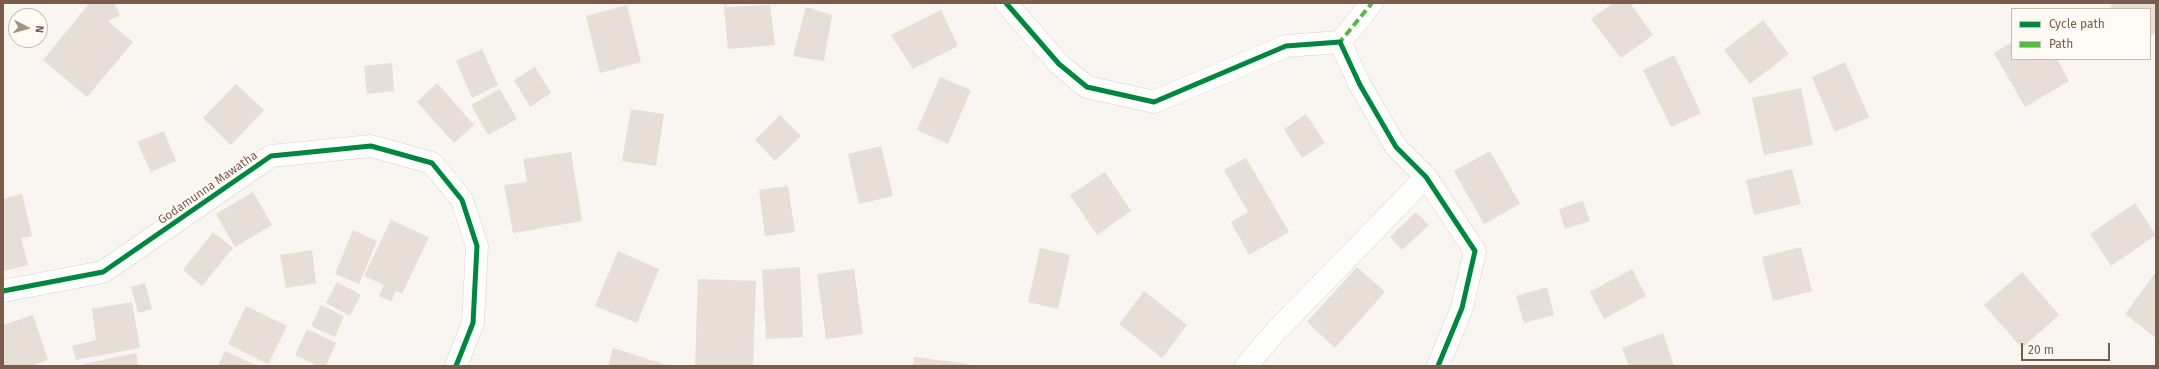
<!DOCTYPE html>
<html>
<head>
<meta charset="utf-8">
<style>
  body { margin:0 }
  #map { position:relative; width:2159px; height:369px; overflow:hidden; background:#f9f5f0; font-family:"Fira Sans",sans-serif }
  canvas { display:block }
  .frame { position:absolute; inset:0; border:4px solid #7a5c4d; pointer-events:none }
  .legend { position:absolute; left:2011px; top:8px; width:140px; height:52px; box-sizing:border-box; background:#fffaf3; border:1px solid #cabbb1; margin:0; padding:5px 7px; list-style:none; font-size:12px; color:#7a5c4d }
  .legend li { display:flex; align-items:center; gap:8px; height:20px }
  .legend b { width:20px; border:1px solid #cabbb1 }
  .north { position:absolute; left:8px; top:8px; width:40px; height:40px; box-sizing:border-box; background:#fffaf3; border:1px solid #cabbb1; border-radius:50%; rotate:96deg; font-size:11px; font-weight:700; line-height:16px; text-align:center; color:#7a5c4d }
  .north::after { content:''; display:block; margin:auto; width:14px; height:18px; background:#a69286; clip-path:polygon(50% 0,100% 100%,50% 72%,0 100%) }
  .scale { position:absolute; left:2021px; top:343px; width:89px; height:18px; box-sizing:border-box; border:2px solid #7a5c4d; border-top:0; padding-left:5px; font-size:12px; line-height:14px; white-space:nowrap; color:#7a5c4d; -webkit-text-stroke:3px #fffaf3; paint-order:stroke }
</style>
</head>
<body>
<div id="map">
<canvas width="2159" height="369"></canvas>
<div class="frame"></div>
<ul class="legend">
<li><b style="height:5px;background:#00873e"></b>Cycle path</li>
<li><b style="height:5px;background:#58b947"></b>Path</li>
</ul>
<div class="north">N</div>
<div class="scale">20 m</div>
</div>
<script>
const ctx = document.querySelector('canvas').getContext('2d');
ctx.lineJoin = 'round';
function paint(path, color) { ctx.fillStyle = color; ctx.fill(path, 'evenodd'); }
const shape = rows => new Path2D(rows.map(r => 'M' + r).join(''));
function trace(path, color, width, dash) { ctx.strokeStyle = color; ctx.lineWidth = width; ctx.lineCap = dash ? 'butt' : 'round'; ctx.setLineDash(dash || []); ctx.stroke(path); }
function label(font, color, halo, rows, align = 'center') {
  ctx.font = font + ' "Fira Sans",sans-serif'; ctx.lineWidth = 3; ctx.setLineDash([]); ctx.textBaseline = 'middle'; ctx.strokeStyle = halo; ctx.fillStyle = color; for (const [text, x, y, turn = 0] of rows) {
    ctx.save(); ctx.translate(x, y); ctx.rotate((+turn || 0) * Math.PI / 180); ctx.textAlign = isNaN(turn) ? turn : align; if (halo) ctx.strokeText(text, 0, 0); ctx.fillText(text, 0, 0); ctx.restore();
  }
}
paint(shape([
  [87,3,114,3,120,15,108,21,133,42,87,97,43,60,88,5],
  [724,3,730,3,724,7,770,5,775,45,728,49,724,7],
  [1613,3,1630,3,1653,35,1621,58,1591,19],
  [2115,3,2156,3,2156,32,2150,36,2150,9,2112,9,2110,6],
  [627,5,641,62,600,73,586,16],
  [806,7,832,15,824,61,793,56],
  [941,10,958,46,913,69,891,35],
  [1763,20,1789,54,1750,84,1724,50],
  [2012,42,2012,59,2057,59,2069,81,2025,107,1994,53],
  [482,49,498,85,472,98,456,61],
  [1674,55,1701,113,1671,127,1643,70],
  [1845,62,1869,117,1835,132,1812,77],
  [392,63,394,91,367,94,364,66],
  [535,67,551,93,530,107,514,80],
  [940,77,971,90,948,144,917,130],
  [437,83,474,125,454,143,417,102],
  [236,84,264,110,231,145,203,118],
  [1801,88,1813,145,1764,155,1752,98],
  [500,89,517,119,488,135,471,105],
  [631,109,664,114,656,166,622,161],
  [1306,114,1325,143,1302,158,1284,129],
  [780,115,801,136,775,161,755,140],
  [164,131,176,161,151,172,137,142],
  [881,146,893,196,859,204,848,154],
  [1490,151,1520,204,1484,224,1454,171],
  [571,152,582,221,513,233,504,185,527,182,523,159],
  [1246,158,1289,232,1249,255,1231,222,1248,212,1224,170],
  [1792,169,1801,204,1754,215,1746,180],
  [1105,172,1131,211,1097,235,1070,195],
  [788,186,795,232,765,236,759,190],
  [253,192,272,225,235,247,216,214],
  [22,194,32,236,21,238,28,265,4,271,3,199],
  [1583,201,1590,221,1565,229,1559,209],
  [2135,203,2156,235,2111,266,2090,234],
  [1416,212,1429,225,1402,250,1390,237],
  [391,220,429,237,402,294,396,291,391,301,379,296,384,285,364,276],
  [353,230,377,241,359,284,335,274],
  [213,232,233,248,202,286,183,270],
  [1801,247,1812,291,1773,301,1762,257],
  [1040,248,1070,255,1058,309,1028,302],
  [312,250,316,283,286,288,280,255],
  [618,251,659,269,637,323,595,306],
  [800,267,803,337,766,339,762,270],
  [1357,267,1385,292,1335,348,1307,322],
  [854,269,863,334,826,339,817,274],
  [1632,269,1646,296,1604,319,1590,292],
  [2022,272,2059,315,2022,348,1984,305],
  [2156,272,2156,338,2125,314],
  [698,279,756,281,753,366,695,366],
  [337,282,361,295,350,316,326,303],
  [145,283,152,309,138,313,131,287],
  [1547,287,1554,315,1524,323,1516,296],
  [1144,291,1187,325,1162,358,1119,324],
  [132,302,140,348,76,360,72,346,96,340,92,309],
  [321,305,344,316,335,337,311,326],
  [246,306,287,326,268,364,228,344],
  [33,315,48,360,31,366,3,366,3,325],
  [307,329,336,343,326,366,318,366,295,355],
  [1663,333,1674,366,1629,366,1622,348],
  [613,348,670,366,608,366],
  [225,351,258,366,218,366],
  [136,353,138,366,84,366,84,364],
  [914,357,969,364,968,366,913,366]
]), '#e6ded7');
const minor = shape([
  [1006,3,1059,64,1087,87,1154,102,1286,46,1340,42],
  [1340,42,1360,85,1396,147,1426,177,1475,251,1462,308,1438,366],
  [1340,42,1372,3],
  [3,291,103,272,271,156,371,146,432,163,462,200,477,246,473,323,456,366],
  [1246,366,1277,330,1426,177]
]);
trace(minor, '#d7d1cb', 23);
trace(minor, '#fefefd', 22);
trace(shape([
  [1337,42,1340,42,1372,3]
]), '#58b947', 4, [8, 4]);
trace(shape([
  [1006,3,1059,64,1087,87,1154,102,1286,46,1340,42,1360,85,1396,147,1426,177,1475,251,1462,308,1438,366],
  [3,291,103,272,271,156,371,146,432,163,462,200,477,246,473,323,456,366]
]), '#00873e', 5);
label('12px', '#7a5c4d', '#fffaf3', [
  ["Godamunna Mawatha",208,188,-35]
]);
</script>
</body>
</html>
